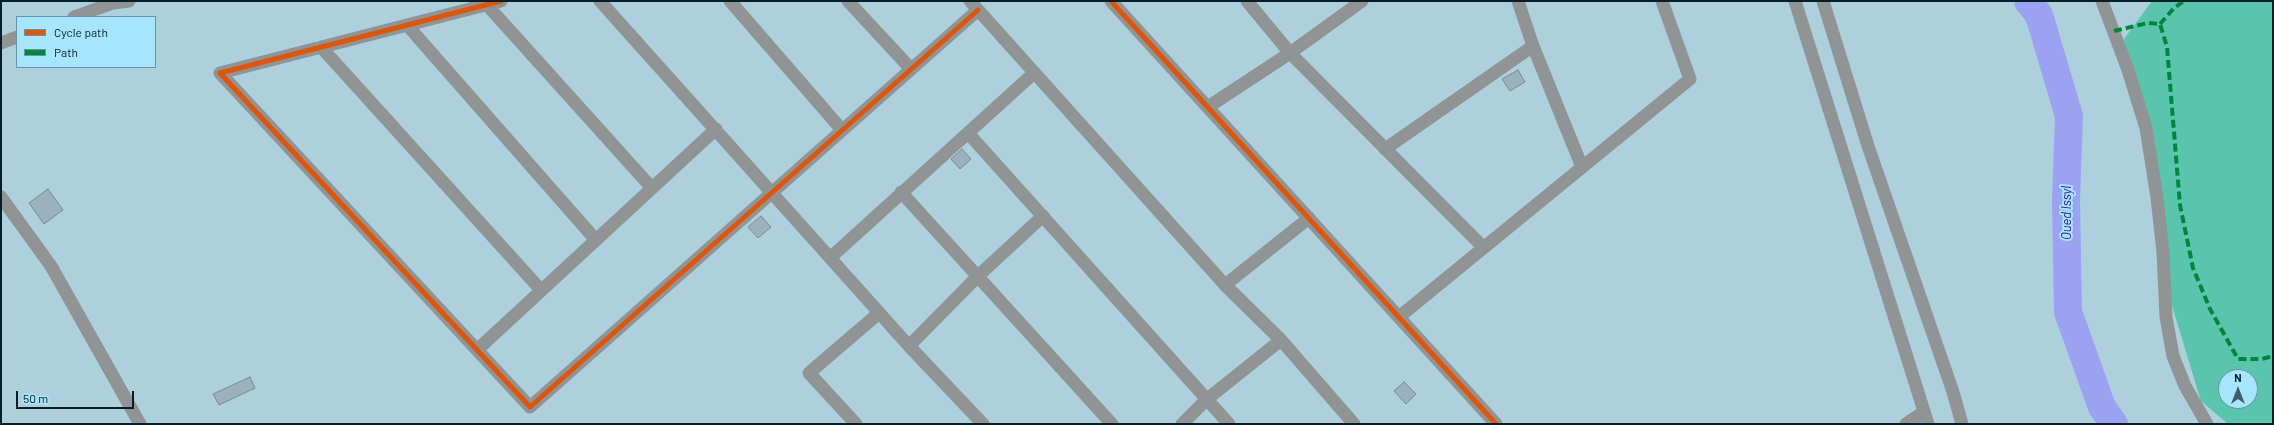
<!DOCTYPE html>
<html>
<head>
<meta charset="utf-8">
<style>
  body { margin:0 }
  #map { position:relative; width:2274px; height:425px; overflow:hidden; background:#aed0dc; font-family:Barlow,sans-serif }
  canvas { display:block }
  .frame { position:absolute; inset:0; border:2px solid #051e27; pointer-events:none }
  .legend { position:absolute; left:16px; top:16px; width:140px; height:52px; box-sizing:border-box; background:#a7e5fd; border:1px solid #6695a7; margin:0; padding:5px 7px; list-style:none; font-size:12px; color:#051e27 }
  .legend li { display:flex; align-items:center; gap:8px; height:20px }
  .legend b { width:20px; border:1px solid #6695a7 }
  .north { position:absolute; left:2218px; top:369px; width:40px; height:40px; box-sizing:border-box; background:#a7e5fd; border:1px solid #6695a7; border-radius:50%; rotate:0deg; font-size:11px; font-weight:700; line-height:16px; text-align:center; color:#051e27 }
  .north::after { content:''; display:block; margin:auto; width:14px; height:18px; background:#405c66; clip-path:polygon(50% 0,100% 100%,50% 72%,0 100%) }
  .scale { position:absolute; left:16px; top:391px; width:118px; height:18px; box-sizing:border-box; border:2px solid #051e27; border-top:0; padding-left:5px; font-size:12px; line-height:14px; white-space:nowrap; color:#051e27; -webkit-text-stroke:3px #a7e5fd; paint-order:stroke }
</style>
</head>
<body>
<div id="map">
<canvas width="2274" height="425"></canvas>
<div class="frame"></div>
<ul class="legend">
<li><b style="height:5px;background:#dd560d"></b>Cycle path</li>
<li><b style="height:5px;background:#00873e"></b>Path</li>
</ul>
<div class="north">N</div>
<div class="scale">50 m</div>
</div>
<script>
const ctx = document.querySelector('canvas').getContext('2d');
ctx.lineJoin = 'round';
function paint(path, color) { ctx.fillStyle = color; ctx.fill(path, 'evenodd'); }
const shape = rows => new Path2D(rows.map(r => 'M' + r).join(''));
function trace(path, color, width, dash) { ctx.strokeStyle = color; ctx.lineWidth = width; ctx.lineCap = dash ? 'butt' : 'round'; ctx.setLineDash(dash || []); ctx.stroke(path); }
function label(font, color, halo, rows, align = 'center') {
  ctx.font = font + ' Barlow,sans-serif'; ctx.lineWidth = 4; ctx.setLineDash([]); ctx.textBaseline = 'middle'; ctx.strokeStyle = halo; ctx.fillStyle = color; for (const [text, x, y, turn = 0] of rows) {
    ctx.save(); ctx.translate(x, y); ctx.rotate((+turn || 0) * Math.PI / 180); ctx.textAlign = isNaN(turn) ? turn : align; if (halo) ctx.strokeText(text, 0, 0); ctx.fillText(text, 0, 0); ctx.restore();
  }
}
paint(shape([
  [2152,1,2273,1,2273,424,2228,424,2201,401,2169,296,2124,39],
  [2226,377,2250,377,2250,401,2226,401]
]), '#5bc4ad');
trace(shape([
  [2028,1,2039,15,2069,116,2066,200,2068,312,2102,407,2114,424]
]), '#9ba2f2', 28);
const building = shape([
  [1518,70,1525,82,1510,91,1502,79,1518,70],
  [962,149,971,159,960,169,951,159,962,149],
  [48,189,63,210,44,224,29,203,48,189],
  [761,216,771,227,758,238,748,227,761,216],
  [250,377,255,388,219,405,213,394,250,377],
  [1404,382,1416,394,1406,404,1394,391,1404,382]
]);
paint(building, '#9bb2be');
trace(building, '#758c98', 1);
trace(shape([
  [501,1,220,73,530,407,978,10],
  [600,1,909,346,983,424],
  [730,1,842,130],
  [848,1,911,69],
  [970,1,1225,285,1281,340,1354,424],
  [1111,1,1496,424],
  [1247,1,1290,53,1483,247],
  [1518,1,1533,46,1582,167],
  [1795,1,1928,424],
  [1823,1,1868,146,1953,392,1962,424],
  [2102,1,2128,70,2146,128,2157,198,2163,252,2166,317,2173,356,2185,386,2207,424],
  [487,5,651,187],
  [74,17,113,3,129,1],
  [407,25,595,239],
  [1,43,17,37],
  [321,47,541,290],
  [1208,107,1290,53,1362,1],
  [968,133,1229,424],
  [1385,149,1533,46],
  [901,192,1112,424],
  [1,197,51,266,140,424],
  [830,258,1034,73],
  [1225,285,1309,218],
  [1399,317,1690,79,1662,1],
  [909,346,978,276,1043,216],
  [477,350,716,129],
  [856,424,809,373,879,313],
  [1182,424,1206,400,1281,340],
  [1906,424,1924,412]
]), '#919495', 13);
trace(shape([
  [2160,24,2174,8,2184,1],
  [2114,31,2148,23,2160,24,2167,47,2180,205,2193,268,2210,309,2238,359,2262,359,2273,356]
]), '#00873e', 4, [8, 4]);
trace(shape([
  [501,1,220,73,530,407,978,10],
  [1111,1,1496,424]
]), '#dd560d', 5);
label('italic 13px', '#361092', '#a7e5fd', [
  ["Oued Issyl",2067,213,-90]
]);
</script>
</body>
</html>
